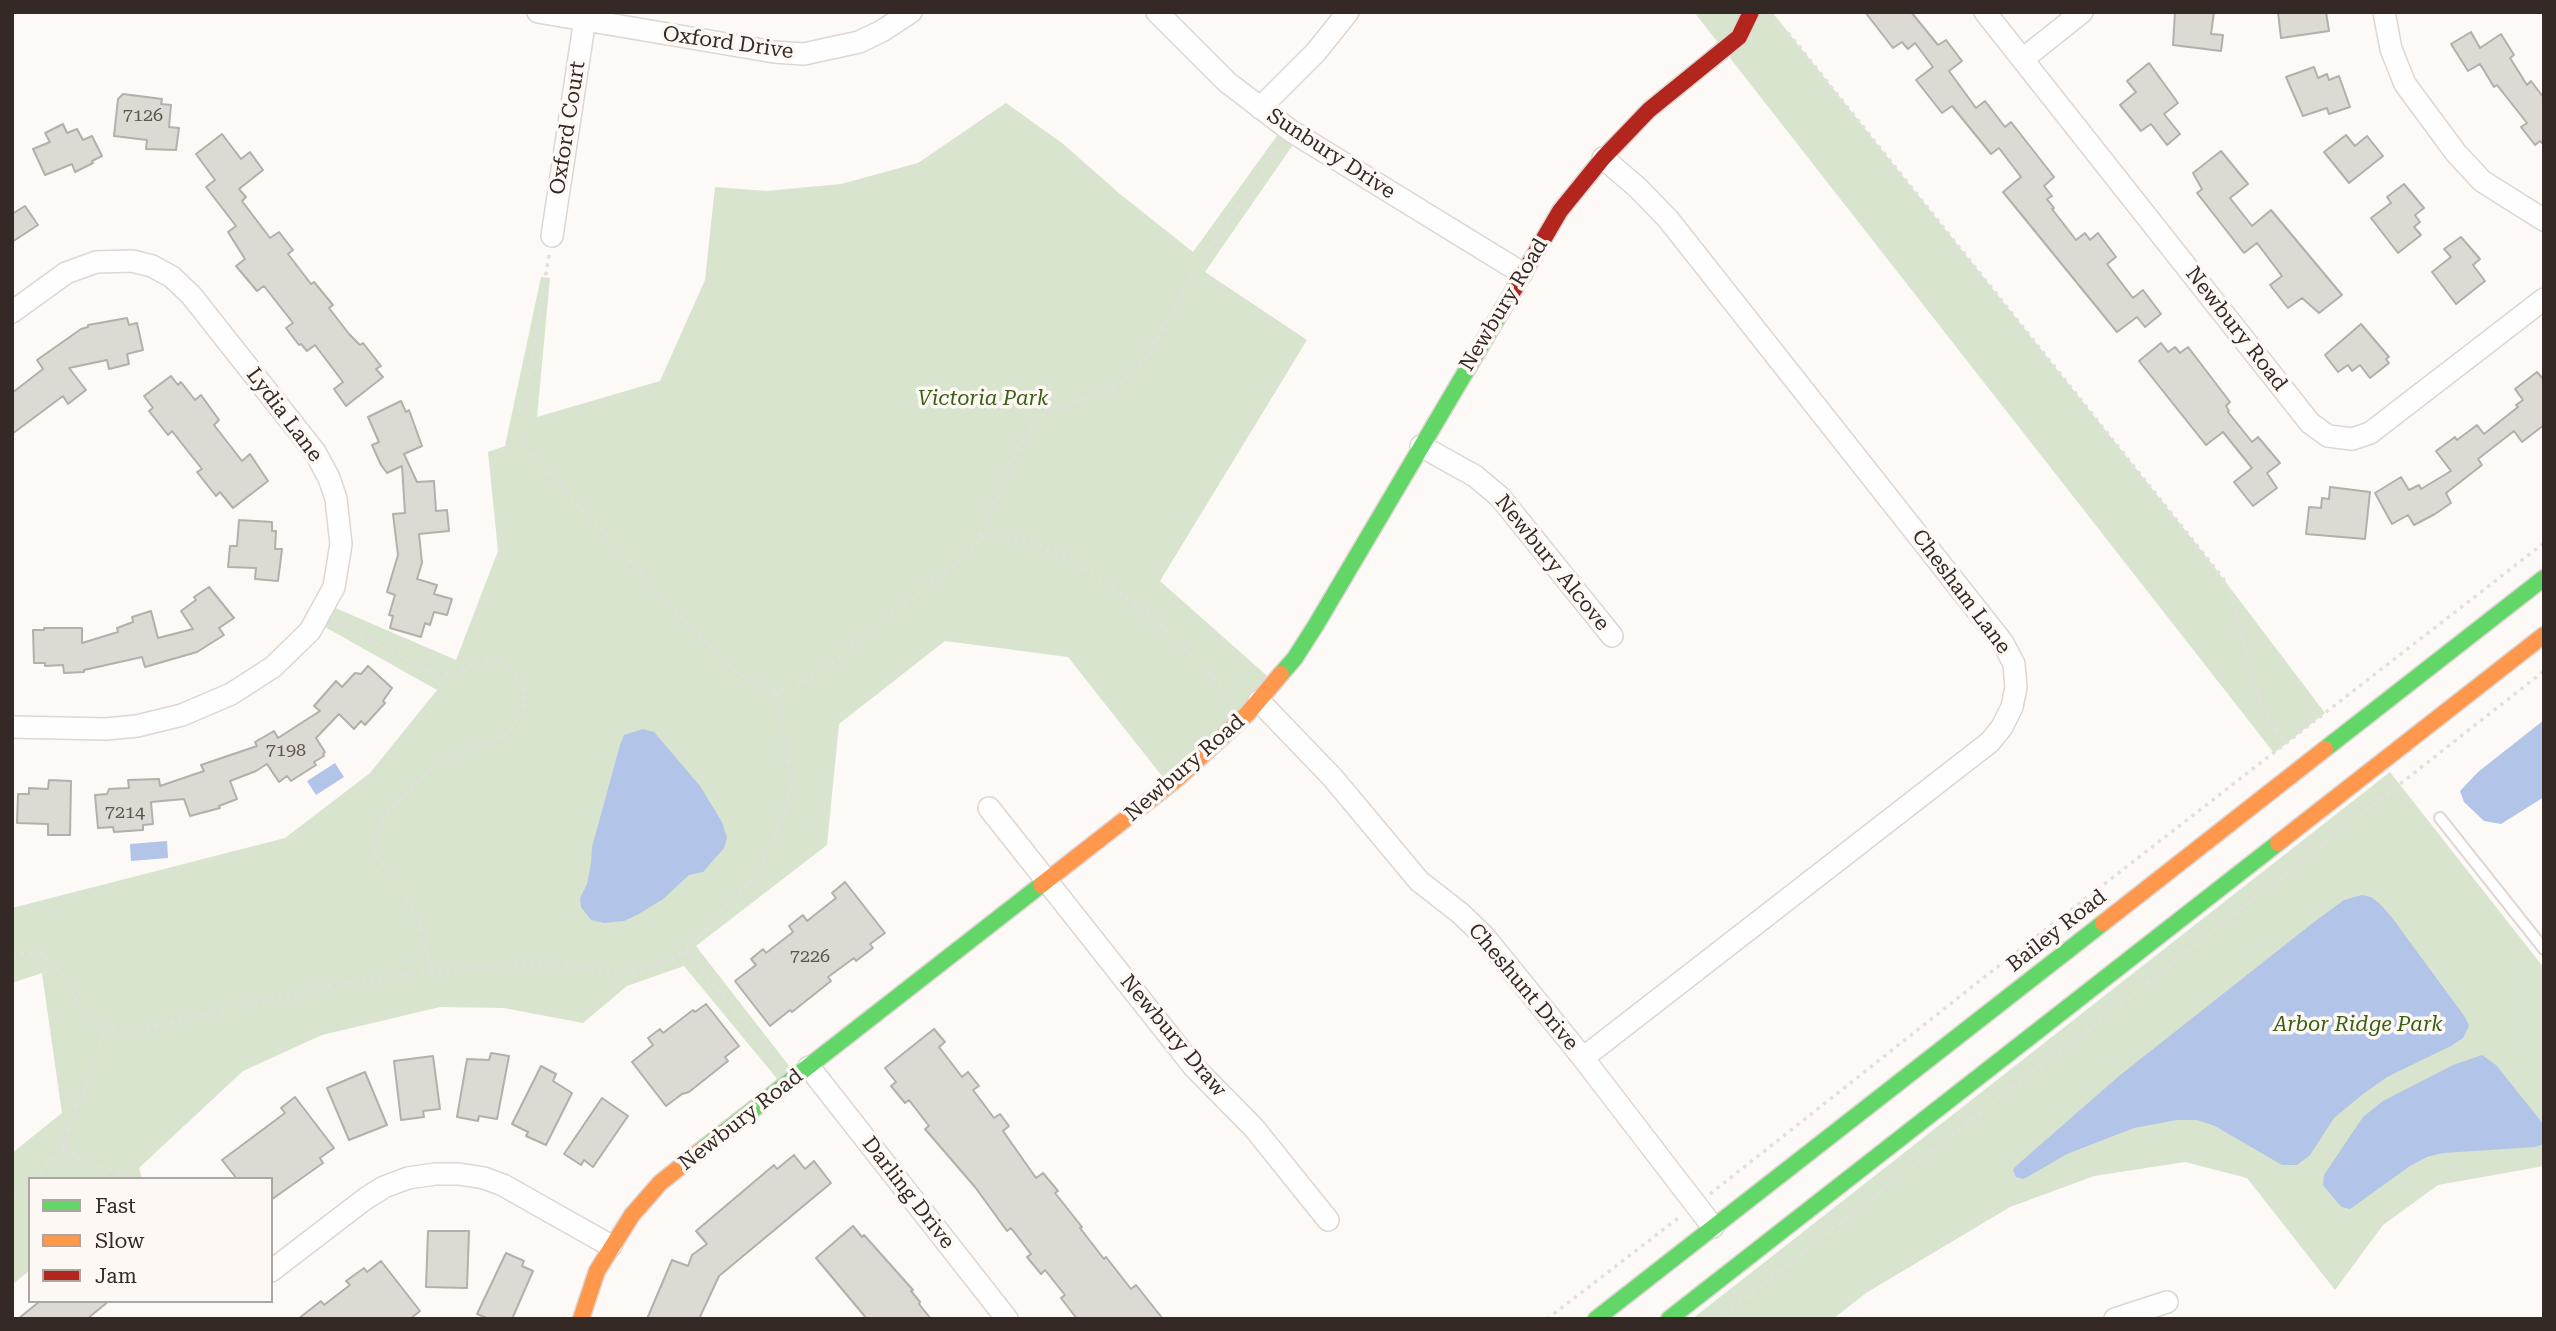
<!DOCTYPE html>
<html>
<head>
<meta charset="utf-8">
<style>
  body { margin:0 }
  #map { position:relative; width:2556px; height:1331px; overflow:hidden; background:#fcf9f7; font-family:"Roboto Serif",serif }
  canvas { display:block }
  .frame { position:absolute; inset:0; border:14px solid #342924; pointer-events:none }
  .legend { position:absolute; left:28px; top:1177px; width:245px; height:126px; box-sizing:border-box; background:#fef8f5; border:2px solid #ada5a1; margin:0; padding:9px 12px; list-style:none; font-size:21px; color:#342924 }
  .legend li { display:flex; align-items:center; gap:14px; height:35px }
  .legend b { width:35px; border:2px solid #ada5a1 }
</style>
</head>
<body>
<div id="map">
<canvas width="2556" height="1331"></canvas>
<div class="frame"></div>
<ul class="legend">
<li><b style="height:9px;background:#63d668"></b>Fast</li>
<li><b style="height:9px;background:#ff974d"></b>Slow</li>
<li><b style="height:9px;background:#b3261e"></b>Jam</li>
</ul>
</div>
<script>
const ctx = document.querySelector('canvas').getContext('2d');
ctx.lineJoin = 'round';
function paint(path, color) { ctx.fillStyle = color; ctx.fill(path, 'evenodd'); }
const shape = rows => new Path2D(rows.map(r => 'M' + r).join(''));
function trace(path, color, width, dash) { ctx.strokeStyle = color; ctx.lineWidth = width; ctx.lineCap = dash ? 'butt' : 'round'; ctx.setLineDash(dash || []); ctx.stroke(path); }
function label(font, color, halo, rows, align = 'center') {
  ctx.font = font + ' "Roboto Serif",serif'; ctx.lineWidth = 7; ctx.setLineDash([]); ctx.textBaseline = 'middle'; ctx.strokeStyle = halo; ctx.fillStyle = color; for (const [text, x, y, turn = 0] of rows) {
    ctx.save(); ctx.translate(x, y); ctx.rotate((+turn || 0) * Math.PI / 180); ctx.textAlign = isNaN(turn) ? turn : align; if (halo) ctx.strokeText(text, 0, 0); ctx.fillText(text, 0, 0); ctx.restore();
  }
}
paint(shape([
  [1694,12,1772,12,2212,564,2325,713,2274,753],
  [1006,103,1062,143,1120,194,1193,252,1284,126,1299,136,1205,272,1307,340,1160,581,1274,682,1169,785,1068,657,945,641,839,724,827,845,696,946,797,1076,783,1086,684,966,627,986,583,1023,504,1008,440,1007,322,1035,243,1071,139,1168,142,1179,30,1179,30,1270,12,1285,12,1153,62,1113,42,973,12,983,12,908,285,838,370,773,437,690,316,622,326,604,456,660,498,551,488,452,505,446,541,277,550,278,537,417,660,381,705,280,715,187,766,191,841,184,918,163],
  [2390,772,2544,968,2544,1166,2438,1185,2383,1225,2335,1290,2247,1178,2185,1162,2094,1176,2010,1207,1866,1293,1833,1319,1692,1319]
]), '#d9e4cf');
paint(shape([
  [2544,720,2544,797,2501,824,2484,821,2464,802,2460,791,2478,772],
  [643,729,654,732,700,786,722,822,727,838,724,848,703,872,689,875,663,899,637,915,624,921,604,923,591,920,581,907,580,898,587,884,591,864,592,847,620,745,624,735],
  [335,763,344,777,316,795,307,781],
  [167,841,168,858,131,861,130,844],
  [2362,895,2371,897,2379,903,2390,915,2465,1017,2469,1026,2463,1038,2451,1046,2387,1077,2363,1094,2334,1118,2310,1155,2297,1165,2282,1165,2215,1126,2197,1120,2177,1120,2134,1128,2067,1154,2029,1176,2023,1179,2016,1177,2013,1170,2016,1166,2119,1076,2314,922,2344,900],
  [2482,1055,2496,1065,2544,1125,2544,1144,2535,1147,2443,1153,2427,1157,2410,1166,2350,1209,2342,1207,2337,1202,2323,1185,2324,1175,2363,1117,2383,1101,2453,1065]
]), '#b2c4e7');
const building = shape([
  [1865,12,1911,12,1938,45,1946,40,1962,61,1949,71,1976,108,1985,101,2005,127,2011,122,2054,177,2044,186,2052,196,2047,199,2054,208,2052,209,2076,240,2085,233,2090,240,2098,233,2116,257,2107,264,2133,298,2143,290,2161,314,2145,327,2137,317,2117,332,2003,192,2021,177,1999,148,1991,154,1952,106,1942,113,1916,80,1933,67,1915,43,1908,49,1902,42,1893,48,1865,12],
  [2175,12,2214,12,2211,34,2223,35,2221,51,2173,45,2175,12],
  [2278,12,2326,12,2329,31,2281,38,2278,12],
  [2471,32,2480,48,2501,34,2514,55,2510,58,2527,85,2531,81,2544,98,2544,145,2540,141,2535,145,2521,127,2527,123,2497,85,2494,87,2480,64,2468,71,2451,44,2471,32],
  [2149,63,2178,103,2164,114,2180,134,2167,145,2151,124,2141,131,2120,105,2136,92,2127,81,2149,63],
  [2314,67,2318,78,2327,74,2329,80,2339,76,2350,107,2329,114,2327,108,2303,116,2286,77,2314,67],
  [123,94,162,99,161,104,171,105,169,127,179,128,176,150,146,149,147,140,114,136,118,99,123,94],
  [63,124,67,133,77,129,83,140,92,136,102,156,92,161,93,163,75,172,72,164,45,175,33,149,50,142,45,133,63,124],
  [222,134,241,159,250,152,263,170,239,189,246,197,242,201,270,238,279,232,293,250,288,254,311,284,314,282,333,305,329,308,349,334,360,345,363,343,381,366,376,369,383,377,346,406,334,389,343,382,315,345,307,351,301,344,299,345,286,328,293,323,264,286,257,291,236,266,245,259,228,232,236,226,206,187,215,180,196,154,222,134],
  [2346,135,2355,146,2367,136,2383,156,2349,183,2324,152,2346,135],
  [2221,151,2248,184,2230,198,2252,226,2271,210,2342,295,2319,313,2302,298,2288,308,2270,285,2282,276,2257,243,2244,253,2197,193,2202,189,2193,173,2221,151],
  [2404,184,2424,208,2415,215,2420,222,2414,227,2421,235,2398,253,2371,218,2391,203,2387,197,2404,184],
  [25,206,38,225,12,242,12,214,25,206],
  [2461,237,2480,259,2473,265,2485,281,2456,304,2432,272,2451,257,2444,249,2461,237],
  [127,318,129,325,137,323,143,350,127,354,129,364,109,369,107,360,69,368,86,390,68,404,63,396,12,434,12,393,43,369,37,360,81,329,88,327,88,325,127,318],
  [2361,324,2389,357,2386,359,2389,363,2370,378,2360,365,2352,371,2348,365,2338,372,2325,355,2361,324],
  [2161,343,2168,352,2175,347,2180,353,2188,347,2230,402,2226,406,2229,411,2228,412,2252,442,2258,437,2280,463,2267,473,2277,488,2253,506,2234,482,2252,468,2223,432,2206,445,2139,361,2161,343],
  [2537,372,2544,380,2544,425,2522,442,2514,431,2478,459,2482,465,2446,493,2451,503,2435,514,2414,525,2408,515,2392,524,2375,493,2401,477,2409,490,2419,485,2421,489,2451,471,2436,451,2455,437,2457,440,2477,425,2484,434,2518,407,2516,405,2523,400,2515,389,2537,372],
  [171,376,178,385,181,382,195,400,201,395,219,420,214,425,242,461,250,454,268,481,233,508,220,492,216,496,197,472,202,469,179,440,172,431,168,435,149,411,153,408,144,396,171,376],
  [401,401,406,412,409,410,422,446,404,454,417,482,434,481,436,511,447,510,449,531,419,534,422,563,417,579,437,585,434,594,452,599,447,615,434,612,430,625,425,623,421,637,390,628,393,616,389,615,395,595,387,592,398,555,393,514,405,513,402,466,387,473,381,465,372,445,379,442,368,417,401,401],
  [2330,487,2370,492,2365,539,2306,534,2309,507,2321,508,2322,498,2329,499,2330,487],
  [239,520,272,522,272,531,276,531,275,549,282,549,278,581,255,579,256,568,228,567,230,546,237,546,239,520],
  [209,587,234,618,219,628,224,635,197,652,145,667,142,657,84,670,84,672,64,673,63,665,45,666,45,663,34,663,33,630,44,630,44,628,82,628,82,643,118,632,117,628,133,622,132,617,151,611,158,638,193,629,181,611,196,600,194,597,209,587],
  [368,666,392,688,383,701,385,703,365,725,361,721,354,729,339,714,316,738,325,752,323,754,324,756,314,762,316,765,291,781,287,776,279,782,267,764,256,771,230,781,237,799,219,806,220,808,190,816,184,799,151,802,153,824,143,825,143,830,114,832,113,827,98,828,95,795,107,794,109,789,129,788,128,780,159,779,160,786,204,771,201,765,257,746,255,742,274,731,278,738,320,711,314,706,336,681,342,687,355,673,361,674,368,666],
  [49,780,71,781,70,835,48,835,48,824,17,823,18,794,29,794,29,788,48,789,49,780],
  [845,882,885,933,870,944,873,948,856,961,854,958,828,977,831,981,792,1012,790,1010,770,1026,735,981,756,965,751,959,763,949,766,953,793,932,789,926,803,915,807,921,836,898,832,893,845,882],
  [706,1004,739,1046,725,1057,728,1061,689,1092,682,1094,666,1106,632,1062,653,1045,648,1038,660,1029,663,1033,693,1010,695,1012,706,1004],
  [934,1029,945,1042,939,1047,962,1077,968,1072,979,1086,973,1090,994,1118,1000,1114,1009,1126,1003,1131,1036,1178,1043,1173,1058,1191,1055,1193,1082,1227,1080,1228,1104,1259,1106,1257,1131,1289,1136,1285,1163,1319,1077,1319,1061,1298,1065,1295,1045,1270,1041,1274,1027,1257,1031,1254,1011,1228,1007,1231,975,1187,925,1129,929,1126,909,1100,905,1103,891,1086,896,1082,885,1068,934,1029],
  [491,1053,509,1056,497,1119,479,1116,478,1121,457,1117,467,1059,489,1060,491,1053],
  [433,1056,440,1109,423,1111,424,1117,401,1120,394,1061,433,1056],
  [541,1066,556,1074,553,1081,572,1093,546,1145,526,1136,528,1132,512,1124,541,1066],
  [365,1072,387,1125,349,1140,327,1088,365,1072],
  [295,1097,334,1148,320,1158,323,1163,271,1200,271,1179,237,1179,222,1160,285,1113,281,1108,295,1097],
  [602,1098,628,1116,593,1167,584,1160,581,1165,564,1154,602,1098],
  [794,1155,805,1169,814,1161,831,1183,719,1276,699,1319,647,1319,672,1260,688,1266,692,1255,707,1244,696,1231,774,1165,777,1169,794,1155],
  [853,1226,862,1237,864,1235,913,1290,911,1291,920,1302,919,1304,931,1319,867,1319,816,1258,853,1226],
  [428,1231,469,1231,467,1288,426,1287,428,1231],
  [506,1253,524,1261,522,1266,533,1271,512,1319,489,1319,477,1314,506,1253],
  [381,1261,420,1311,410,1319,298,1319,321,1301,324,1305,350,1285,346,1281,364,1268,367,1272,381,1261],
  [40,1301,109,1301,87,1319,18,1319,40,1301]
]);
paint(building, '#ddd9d3');
trace(building, '#b3afaa', 2);
const lane = shape([
  [2440,818,2544,949]
]);
const street = shape([
  [538,12,774,52,804,54,859,42,882,31,911,12],
  [1157,12,1227,82,1291,131,1522,273],
  [1985,12,2310,423,2328,436,2352,439,2370,433,2544,299],
  [2384,12,2391,49,2405,84,2456,153,2482,181,2544,220],
  [2023,59,2082,12],
  [1260,108,1316,52,1348,12],
  [552,236,586,12],
  [12,312,66,273,96,262,132,261,152,266,172,277,191,295,315,452,329,478,336,499,341,544,334,587,310,631,273,667,231,694,182,715,137,726,106,729,12,727],
  [1421,446,1475,476,1500,497,1612,636],
  [1259,701,1333,778,1419,881,1460,913,1484,936,1583,1058,1713,1227],
  [989,808,1194,1067,1254,1128,1328,1220],
  [1583,1058,1990,742,2002,727,2012,707,2016,687,2014,664,2003,643,1668,219,1638,188,1603,158],
  [809,1067,1007,1319],
  [271,1271,365,1199,384,1187,408,1178,435,1174,459,1174,484,1178,503,1185,611,1246],
  [2115,1319,2167,1302]
]);
const fast = shape([
  [1281,674,1295,658,1316,625,1501,312],
  [2325,749,2544,578],
  [700,1151,1041,885],
  [1596,1319,2103,923],
  [1669,1319,2278,843]
]);
const slow = shape([
  [2278,843,2544,635],
  [1041,885,1178,778,1248,713,1281,674],
  [2103,923,2325,749],
  [581,1319,597,1271,632,1215,660,1183,700,1151]
]);
const jam = shape([
  [1501,312,1560,211,1603,158,1649,110,1739,37,1751,12]
]);
trace(lane, '#ddd6d2', 14);
trace(street, '#ddd6d2', 24);
trace(fast, '#ddd6d2', 19);
trace(slow, '#ddd6d2', 19);
trace(jam, '#ddd6d2', 19);
trace(shape([
  [1774,23,1790,35,2223,578,2232,598,2261,706,2286,744],
  [549,255,522,421,523,445,723,662,738,674,759,684,776,691,791,689,809,680,971,550,979,537,1016,454,1029,430,1039,419,1050,411,1123,383,1134,375,1143,363,1198,266,1279,147],
  [980,537,1004,537,1035,544,1070,558,1147,612,1179,641,1232,697],
  [338,623,426,670,441,674,456,673,482,662,492,661,503,663,519,677,524,690,525,702,520,716,507,735,448,756,423,776,399,800,385,816,376,831,373,845,376,856,419,917,432,971],
  [685,951,778,1062],
  [12,954,41,954,57,967,72,989,80,1007,92,1021,104,1027,121,1030,147,1028,332,985,432,971,537,962,623,973,648,969,685,951,747,886,763,861,785,811,792,780,776,691],
  [62,1149,92,1164,123,1173,128,1179],
  [34,1179,62,1149,70,1120,97,1059,104,1027],
  [1710,1194,1987,975,2544,543],
  [12,1198,30,1183],
  [1547,1319,1681,1216],
  [1718,1319,2544,671]
]), '#e1e0df', 3.5, [3.5, 5]);
trace(lane, '#fffefe', 10);
trace(street, '#fffefe', 21);
trace(fast, '#63d668', 16);
trace(slow, '#ff974d', 16);
trace(jam, '#b3261e', 16);
label('18px', '#5e5550', null, [
  ["7126",143,116],
  ["7198",286,751],
  ["7214",125,813],
  ["7226",810,957]
]);
label('21px', '#342924', '#fef8f5', [
  ["Oxford Drive",728,43,8],
  ["Oxford Court",568,128,-81],
  ["Sunbury Drive",1331,154,33],
  ["Newbury Road",1504,305,-59],
  ["Newbury Road",2236,329,52],
  ["Lydia Lane",284,415,53],
  ["Newbury Alcove",1552,563,51],
  ["Chesham Lane",1961,592,53],
  ["Newbury Road",1185,768,-41],
  ["Bailey Road",2057,931,-38],
  ["Cheshunt Drive",1523,987,50],
  ["Newbury Draw",1173,1036,50],
  ["Newbury Road",741,1120,-38],
  ["Darling Drive",908,1193,52]
]);
label('italic 21px', '#3a5f15', '#fef8f5', [
  ["Victoria Park",983,399],
  ["Arbor Ridge Park",2358,1025]
]);
</script>
</body>
</html>
